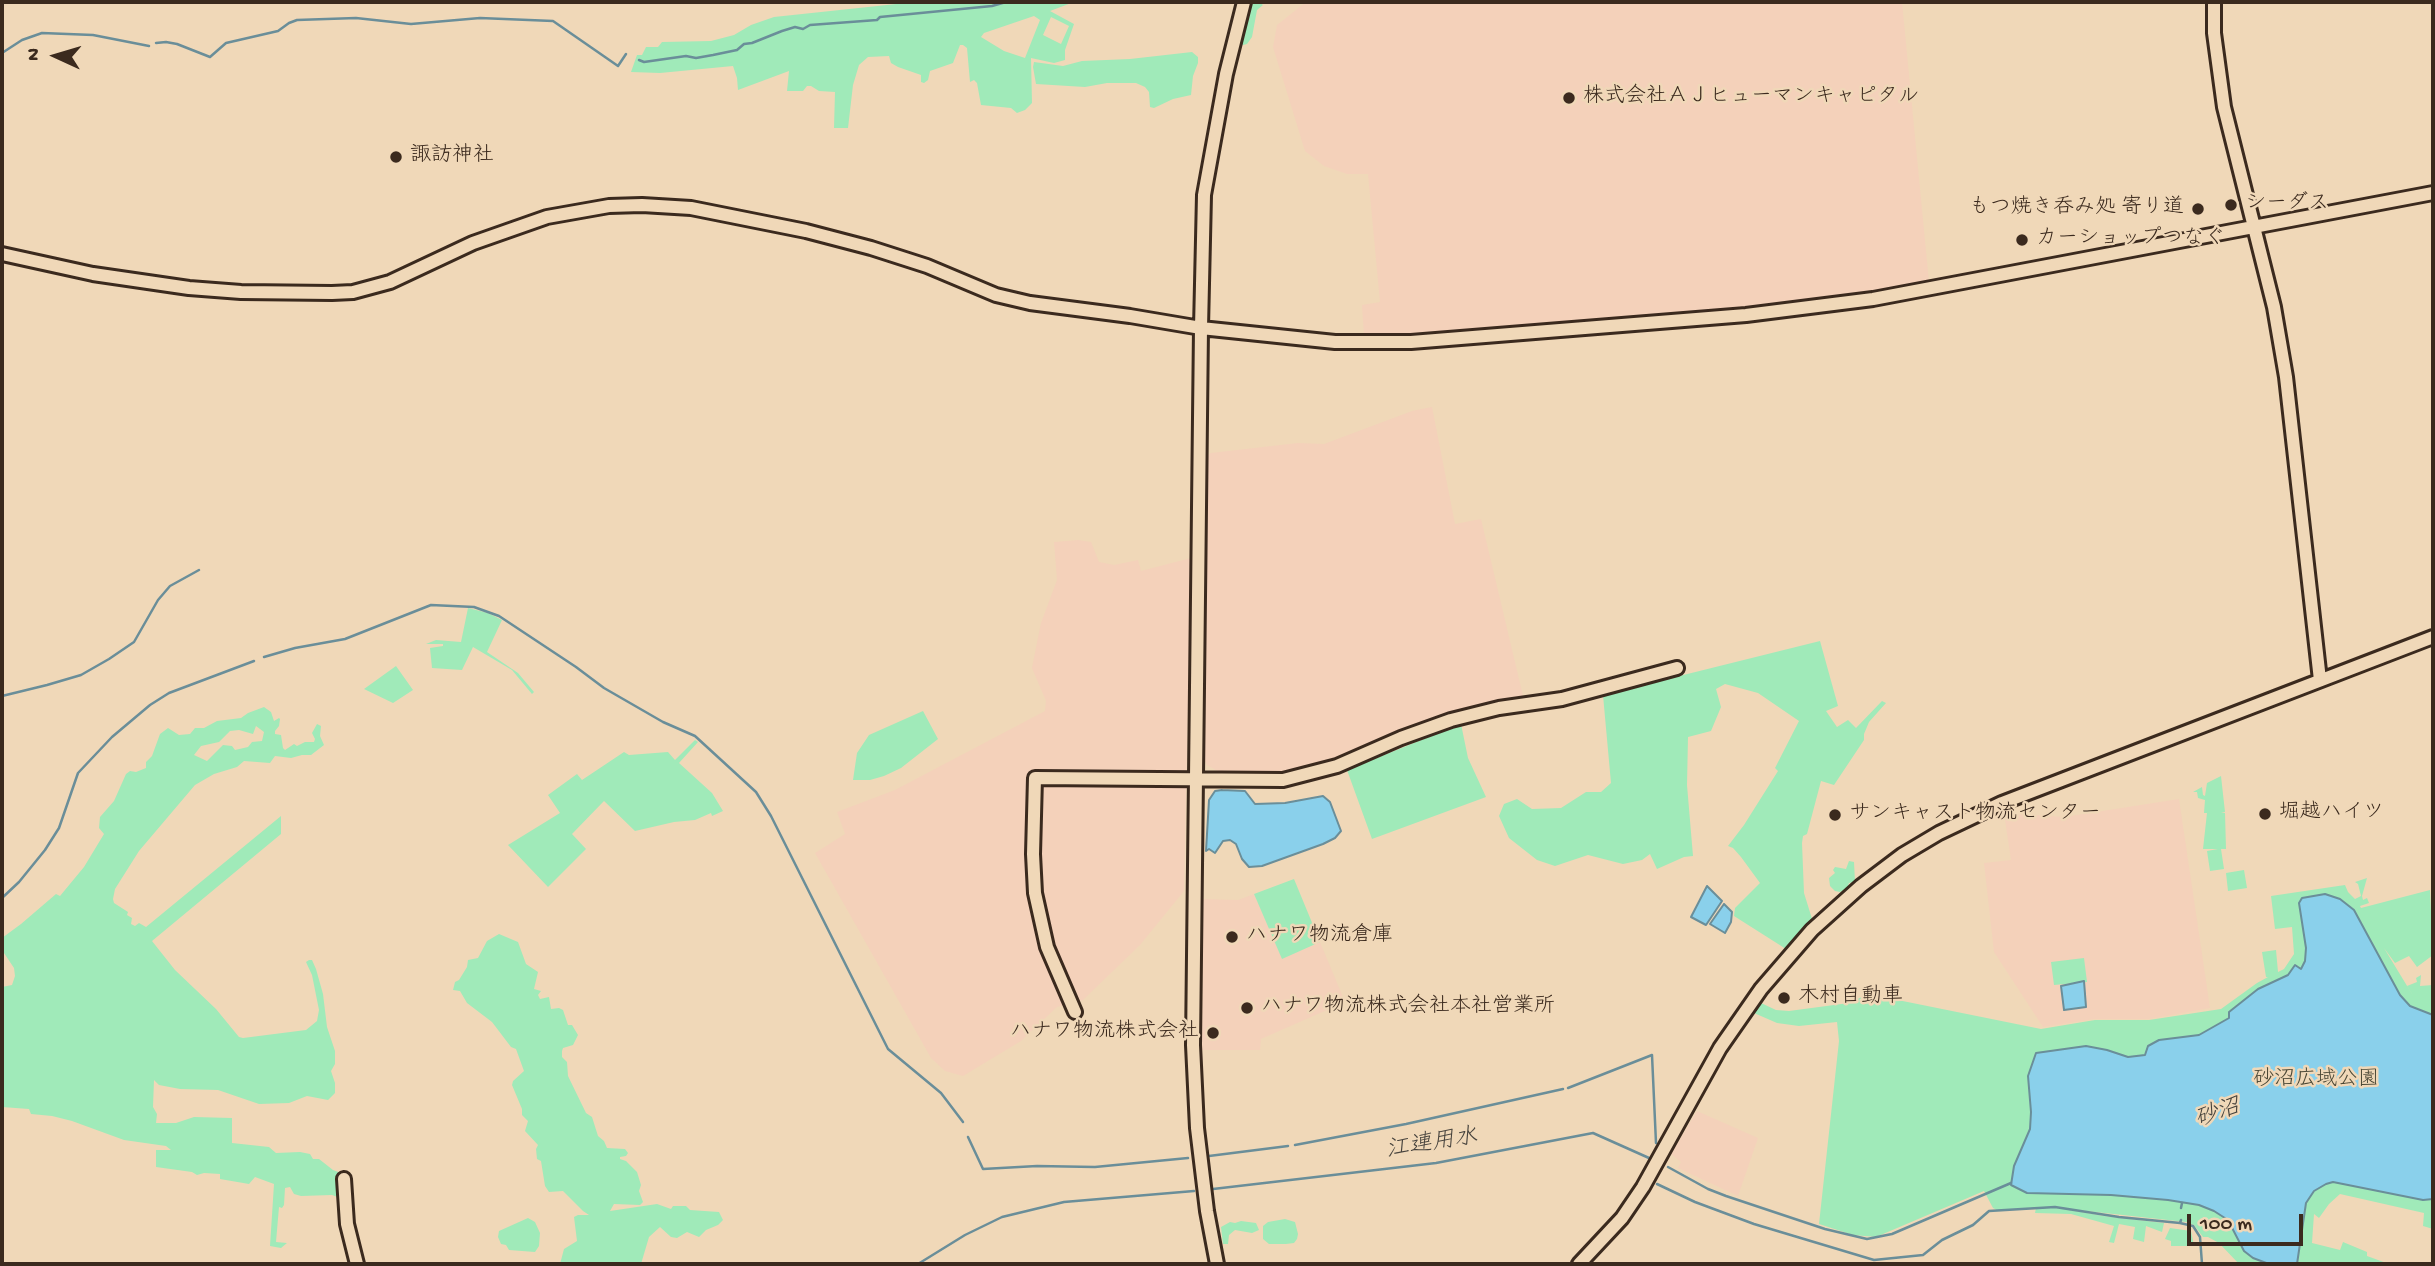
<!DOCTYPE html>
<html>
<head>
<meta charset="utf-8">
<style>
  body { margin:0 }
  #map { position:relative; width:2435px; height:1266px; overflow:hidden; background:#f0d8b8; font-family:"Gochi Hand",sans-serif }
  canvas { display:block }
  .frame { position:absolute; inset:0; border:4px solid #3b2a1e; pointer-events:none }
  .north { position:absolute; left:21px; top:21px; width:70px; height:70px; -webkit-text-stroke:5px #f0d8b8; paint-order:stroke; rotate:274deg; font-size:19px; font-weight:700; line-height:28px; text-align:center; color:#3b2a1e }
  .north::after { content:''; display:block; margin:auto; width:24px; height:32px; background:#3b2a1e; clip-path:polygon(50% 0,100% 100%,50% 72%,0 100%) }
  .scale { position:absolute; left:2187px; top:1214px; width:116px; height:32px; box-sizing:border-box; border:4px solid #3b2a1e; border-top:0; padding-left:9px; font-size:21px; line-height:24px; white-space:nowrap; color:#3b2a1e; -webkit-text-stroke:5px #f0d8b8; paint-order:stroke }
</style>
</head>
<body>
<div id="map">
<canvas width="2435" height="1266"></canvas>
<div class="frame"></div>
<div class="north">N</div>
<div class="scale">100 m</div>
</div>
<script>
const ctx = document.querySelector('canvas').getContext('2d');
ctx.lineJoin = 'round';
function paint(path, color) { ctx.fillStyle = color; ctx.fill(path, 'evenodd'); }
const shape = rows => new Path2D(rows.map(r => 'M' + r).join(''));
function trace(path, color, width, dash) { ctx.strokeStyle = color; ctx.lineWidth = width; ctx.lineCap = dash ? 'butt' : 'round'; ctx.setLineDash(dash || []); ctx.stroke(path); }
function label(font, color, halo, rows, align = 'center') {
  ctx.font = font + ' "Gochi Hand","Klee One",sans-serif'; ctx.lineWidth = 5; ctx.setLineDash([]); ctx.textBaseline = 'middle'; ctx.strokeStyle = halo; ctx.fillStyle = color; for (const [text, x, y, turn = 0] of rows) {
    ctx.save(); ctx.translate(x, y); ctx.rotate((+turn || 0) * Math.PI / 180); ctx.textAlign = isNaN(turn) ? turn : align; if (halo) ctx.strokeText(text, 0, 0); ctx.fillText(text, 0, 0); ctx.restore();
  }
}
paint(shape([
  [1306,2,1902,2,1929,282,1812,302,1699,313,1387,337,1364,336,1362,305,1380,302,1368,174,1347,174,1324,166,1305,151,1273,47,1277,25],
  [1432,407,1455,524,1481,519,1524,700,1314,768,1273,774,1221,773,1207,765,1199,749,1207,456,1211,453,1298,443,1324,444,1412,411],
  [1078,540,1091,542,1099,562,1114,565,1138,560,1141,571,1191,558,1184,891,1140,945,1083,1000,1057,1007,1021,1041,963,1076,945,1071,931,1058,815,853,845,834,837,812,895,790,1045,711,1046,701,1032,668,1041,623,1057,580,1054,542],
  [2179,799,2210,1008,2149,1019,2094,1019,2043,1027,1994,952,1984,863,2011,860,2004,813,2064,817],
  [1254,894,1282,958,1320,942,1345,1002,1261,1039,1260,1050,1202,1050,1203,899,1238,900],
  [1697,1111,1758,1138,1738,1196,1678,1168,1681,1162,1671,1154]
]), '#f4d1ba');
paint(shape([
  [915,2,1074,2,1050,11,1074,24,1065,50,1065,60,1054,63,1031,58,1032,103,1025,110,1017,113,1011,108,981,105,977,83,974,80,970,82,967,48,963,45,960,45,953,63,930,71,928,80,924,83,921,82,921,75,898,67,891,63,889,56,868,57,859,65,853,85,848,128,834,128,835,92,819,91,811,86,807,86,803,91,787,91,789,71,738,90,737,78,733,66,660,73,631,72,637,55,642,55,646,47,658,47,662,42,711,41,734,35,751,25,774,17],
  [1034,16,1040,20,1025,58,1004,51,981,37,984,33],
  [1051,17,1069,26,1061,44,1043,35],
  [1251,2,1259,2,1263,5,1257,10,1252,37,1247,44,1243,45,1239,44],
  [1192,52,1198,57,1198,63,1193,76,1191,95,1173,99,1154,108,1150,107,1149,92,1145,87,1136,83,1107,83,1085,87,1036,84,1033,67,1034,62,1063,66,1082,61,1130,59],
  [468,608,488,613,502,620,487,652,518,673,534,692,532,694,512,670,473,647,462,670,432,668,430,648,443,646,443,644,426,644,436,640,461,642],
  [1820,641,1838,706,1826,711,1837,727,1848,720,1856,728,1882,701,1886,703,1869,722,1864,734,1864,740,1834,785,1821,781,1807,834,1803,836,1802,843,1804,893,1813,922,1786,949,1734,916,1735,908,1760,883,1741,857,1733,848,1728,846,1744,825,1778,771,1775,768,1799,721,1758,693,1725,684,1716,689,1721,707,1711,731,1688,737,1687,785,1693,856,1684,857,1657,869,1650,854,1642,860,1623,864,1588,855,1555,866,1537,860,1509,838,1499,816,1504,804,1517,799,1532,809,1561,808,1586,792,1601,792,1611,783,1603,695],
  [396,666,413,690,393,703,364,689],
  [264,707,271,712,274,721,279,718,280,719,279,726,275,731,275,734,281,735,283,748,285,750,294,744,297,746,305,742,314,742,315,739,312,733,317,724,321,726,320,736,324,745,311,755,302,755,291,758,275,756,270,763,244,761,237,767,214,774,195,785,139,851,115,889,113,899,114,903,128,912,127,915,132,918,131,924,135,926,139,923,146,927,281,816,281,834,152,941,175,970,216,1009,239,1037,243,1038,306,1030,317,1021,319,1010,312,975,306,962,309,960,312,960,316,969,323,994,327,1027,335,1051,335,1064,331,1071,335,1083,335,1093,328,1100,307,1096,289,1103,259,1104,218,1090,180,1089,159,1085,154,1080,153,1107,157,1114,156,1123,176,1123,194,1117,232,1118,232,1143,269,1147,276,1153,300,1152,310,1154,313,1159,319,1159,333,1170,341,1173,346,1180,343,1199,332,1195,301,1196,294,1194,290,1187,285,1188,284,1205,282,1208,279,1207,276,1242,287,1243,281,1248,270,1246,274,1184,255,1177,249,1184,220,1179,220,1174,204,1173,197,1175,192,1172,156,1167,156,1150,171,1150,166,1146,124,1140,72,1121,52,1116,31,1114,29,1109,2,1107,2,987,12,985,15,976,14,968,2,950,2,938,21,924,56,894,60,896,84,867,104,834,99,828,100,817,114,801,126,774,130,771,136,772,146,768,146,762,152,756,160,734,168,728,179,735,190,734,195,728,204,728,217,721,241,718,248,713],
  [256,726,264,732,262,741,252,742,248,747,235,750,232,746,223,745,207,761,194,755,201,746,219,742,230,731,239,730,253,734],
  [923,711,938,739,901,768,884,776,870,780,853,780,857,753,869,735],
  [1461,724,1468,758,1486,797,1372,839,1347,770],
  [695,740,698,742,679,763,712,793,723,811,712,816,711,813,695,820,674,822,635,831,604,801,572,834,586,849,548,887,508,845,560,813,548,795,577,774,582,780,624,752,629,755,668,752,675,760],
  [2221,776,2225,812,2221,813,2225,813,2226,849,2221,849,2224,869,2210,871,2207,851,2218,849,2203,849,2207,813,2204,813,2205,800,2198,798,2197,792,2193,792,2202,787,2203,795,2205,796,2207,783],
  [1849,861,1854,862,1855,882,1849,883,1847,889,1840,892,1835,891,1830,886,1829,878,1835,873,1833,870,1835,867,1846,869],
  [2244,870,2247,888,2228,891,2226,873],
  [2367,878,2362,896,2363,900,2367,898,2369,903,2360,906,2361,908,2430,890,2433,955,2417,967,2409,956,2395,963,2384,948,2415,999,2407,986,2417,982,2416,978,2421,975,2420,986,2433,985,2433,1229,2423,1226,2424,1213,2340,1194,2329,1204,2319,1218,2314,1214,2312,1243,2340,1250,2343,1242,2367,1252,2367,1256,2389,1264,2239,1264,2219,1243,2208,1237,2203,1237,2194,1225,2186,1222,2059,1208,2104,1216,2164,1223,2162,1232,2146,1226,2144,1242,2133,1239,2135,1227,2119,1224,2114,1243,2109,1242,2114,1226,2071,1214,2035,1213,2036,1208,2058,1207,1997,1210,1993,1208,1984,1191,1876,1237,1853,1235,1819,1224,1839,1041,1837,1022,1799,1026,1777,1023,1754,1013,1761,1003,1776,1010,1789,1011,1849,1003,1868,994,2041,1029,2095,1020,2149,1020,2221,1009,2257,983,2268,977,2266,977,2262,952,2276,950,2278,972,2284,969,2294,954,2292,927,2275,929,2271,896,2345,885,2348,892,2355,899,2361,896,2358,884,2355,882],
  [1294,879,1320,942,1282,959,1254,894],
  [499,934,518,942,526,964,538,972,534,989,541,991,538,995,540,999,549,997,551,1009,559,1008,563,1010,568,1025,572,1025,578,1035,573,1045,563,1048,562,1051,562,1057,567,1062,568,1076,586,1113,592,1117,598,1136,604,1141,607,1148,625,1149,628,1153,626,1156,620,1157,620,1159,626,1161,637,1172,641,1185,639,1191,643,1202,640,1205,614,1204,610,1211,657,1204,671,1209,673,1206,686,1206,690,1210,719,1212,723,1220,718,1225,706,1230,699,1237,687,1232,677,1238,671,1237,660,1227,649,1237,641,1264,560,1264,564,1249,577,1241,574,1217,578,1215,589,1215,583,1211,563,1191,549,1192,545,1186,541,1161,537,1159,536,1149,538,1145,525,1131,528,1121,522,1115,522,1109,512,1085,513,1081,524,1071,516,1049,511,1047,492,1022,467,1003,460,991,453,990,455,982,459,980,467,967,468,960,478,958,487,941],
  [2084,958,2087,982,2054,985,2051,962],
  [528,1218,535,1222,540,1233,539,1246,535,1252,509,1250,506,1245,501,1244,498,1237,499,1231],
  [1285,1219,1295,1222,1298,1234,1297,1239,1294,1243,1286,1244,1269,1244,1263,1239,1263,1226,1268,1222],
  [1241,1221,1256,1223,1259,1230,1252,1233,1235,1230,1229,1235,1228,1244,1223,1244,1221,1227,1230,1222,1235,1223],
  [2170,1228,2191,1231,2194,1246,2171,1246,2171,1241,2165,1239]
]), '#a0eab9');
const water = shape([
  [1222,790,1245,791,1255,804,1285,803,1323,796,1330,802,1341,831,1335,838,1323,844,1262,866,1249,867,1242,859,1236,844,1230,840,1223,841,1215,853,1209,849,1206,851,1209,800,1215,791,1222,790],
  [1707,886,1722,901,1706,925,1691,917,1707,886],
  [2325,894,2340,899,2354,910,2400,995,2410,1006,2433,1015,2433,1199,2423,1200,2333,1182,2326,1184,2314,1191,2306,1203,2297,1264,2269,1264,2253,1258,2244,1251,2228,1220,2214,1211,2199,1205,2168,1200,2111,1195,2027,1193,2011,1185,2014,1166,2030,1129,2031,1112,2028,1076,2036,1053,2086,1046,2107,1050,2128,1057,2145,1055,2148,1046,2159,1040,2199,1035,2229,1018,2229,1012,2258,989,2288,975,2295,965,2301,969,2305,961,2306,948,2299,903,2302,898,2325,894],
  [1724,904,1732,912,1731,922,1725,933,1710,924,1724,904],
  [2084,981,2086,1007,2064,1010,2061,986,2084,981]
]);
paint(water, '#8ad0eb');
trace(water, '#6a8e99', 2);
trace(shape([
  [156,43,166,42,177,44,210,57,226,43,278,31,289,23,297,20,356,18,411,24,480,18,553,21,618,66,626,54],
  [2,53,22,40,42,33,93,35,149,46],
  [639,60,644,62,686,56,696,58,713,55,737,50,744,44,752,43,782,31,795,27,803,29,810,25,877,20,880,17,992,6,1006,2],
  [264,657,295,648,345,639,431,605,474,607,499,616,576,667,604,688,663,722,695,736,756,792,771,816,888,1049,941,1093,963,1122],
  [2,696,47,685,81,675,109,659,134,642,158,600,170,586,199,570],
  [2,898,19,882,45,850,59,828,78,773,112,737,150,705,169,693,254,661],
  [1568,1088,1652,1055,1656,1143],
  [968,1137,983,1169,1037,1166,1095,1167,1188,1158],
  [1295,1145,1406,1124,1563,1089],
  [1209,1156,1288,1146],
  [1668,1167,1708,1189,1726,1196,1825,1229,1867,1239,1892,1234,2011,1183],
  [1657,1184,1695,1202,1754,1224,1874,1260,1923,1255,1942,1240,1973,1225,1989,1211,2055,1207,2119,1217,2180,1223],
  [1213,1189,1436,1163,1593,1133,1649,1158],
  [2181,1208,2182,1203],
  [2181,1220,2180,1223,2193,1226,2200,1237,2202,1264],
  [918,1264,965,1235,1002,1217,1064,1202,1194,1191]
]), '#6a8e99', 2.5);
const minor = shape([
  [2214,2,2214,33,2224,107,2274,307,2286,377,2320,680],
  [2,254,93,274,189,288,241,292,332,293,353,292,390,282,473,243,547,217,609,206,642,205,691,208,806,231,871,248,927,266,996,295,1030,303,1130,316,1201,328,1335,342,1411,342,1746,315,1873,299,2433,193],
  [1075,1012,1047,947,1035,893,1033,854,1035,778,1283,780,1337,766,1401,738,1451,720,1499,708,1562,699,1677,668],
  [344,1179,347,1224,357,1264],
  [1217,1264,1207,1211,1197,1128,1193,1045,1201,328,1204,195,1226,74,1244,2],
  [1579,1264,1622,1218,1643,1187,1720,1048,1761,989,1812,930,1861,886,1902,855,1939,833,2002,803,2433,637]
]);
trace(minor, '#3b2a1e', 18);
trace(minor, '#f0d8b8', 12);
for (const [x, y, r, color] of [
  [1569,98,7,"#3b2a1e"],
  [396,157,7,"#3b2a1e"],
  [2231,205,7,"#3b2a1e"],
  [2198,209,7,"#3b2a1e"],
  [2022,240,7,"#3b2a1e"],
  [2265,814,7,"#3b2a1e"],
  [1835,815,7,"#3b2a1e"],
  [1232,937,7,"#3b2a1e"],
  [1784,998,7,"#3b2a1e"],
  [1247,1008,7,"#3b2a1e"],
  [1213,1033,7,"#3b2a1e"]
]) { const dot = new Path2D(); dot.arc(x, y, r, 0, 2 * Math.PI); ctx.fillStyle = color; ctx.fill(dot); trace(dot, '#f0d8b8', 2.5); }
label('21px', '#3b2a1e', '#f0d8b8', [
  ["株式会社ＡＪヒューマンキャピタル",1583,98],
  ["諏訪神社",410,157],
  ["シーダス",2245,205],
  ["もつ焼き呑み処 寄り道",2184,209,"right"],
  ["カーショップつなぐ",2036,240],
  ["堀越ハイツ",2279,814],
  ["サンキャスト物流センター",1849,815],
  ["ハナワ物流倉庫",1246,937],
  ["木村自動車",1798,998],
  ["ハナワ物流株式会社本社営業所",1261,1008],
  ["ハナワ物流株式会社",1199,1033,"right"]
], 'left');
label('21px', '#4a4735', '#f0d8b8', [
  ["砂沼広域公園",2316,1081]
]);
label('italic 23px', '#47433d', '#f0d8b8', [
  ["砂沼",2218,1115,-18],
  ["江連用水",1432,1145,-9]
]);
</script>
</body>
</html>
